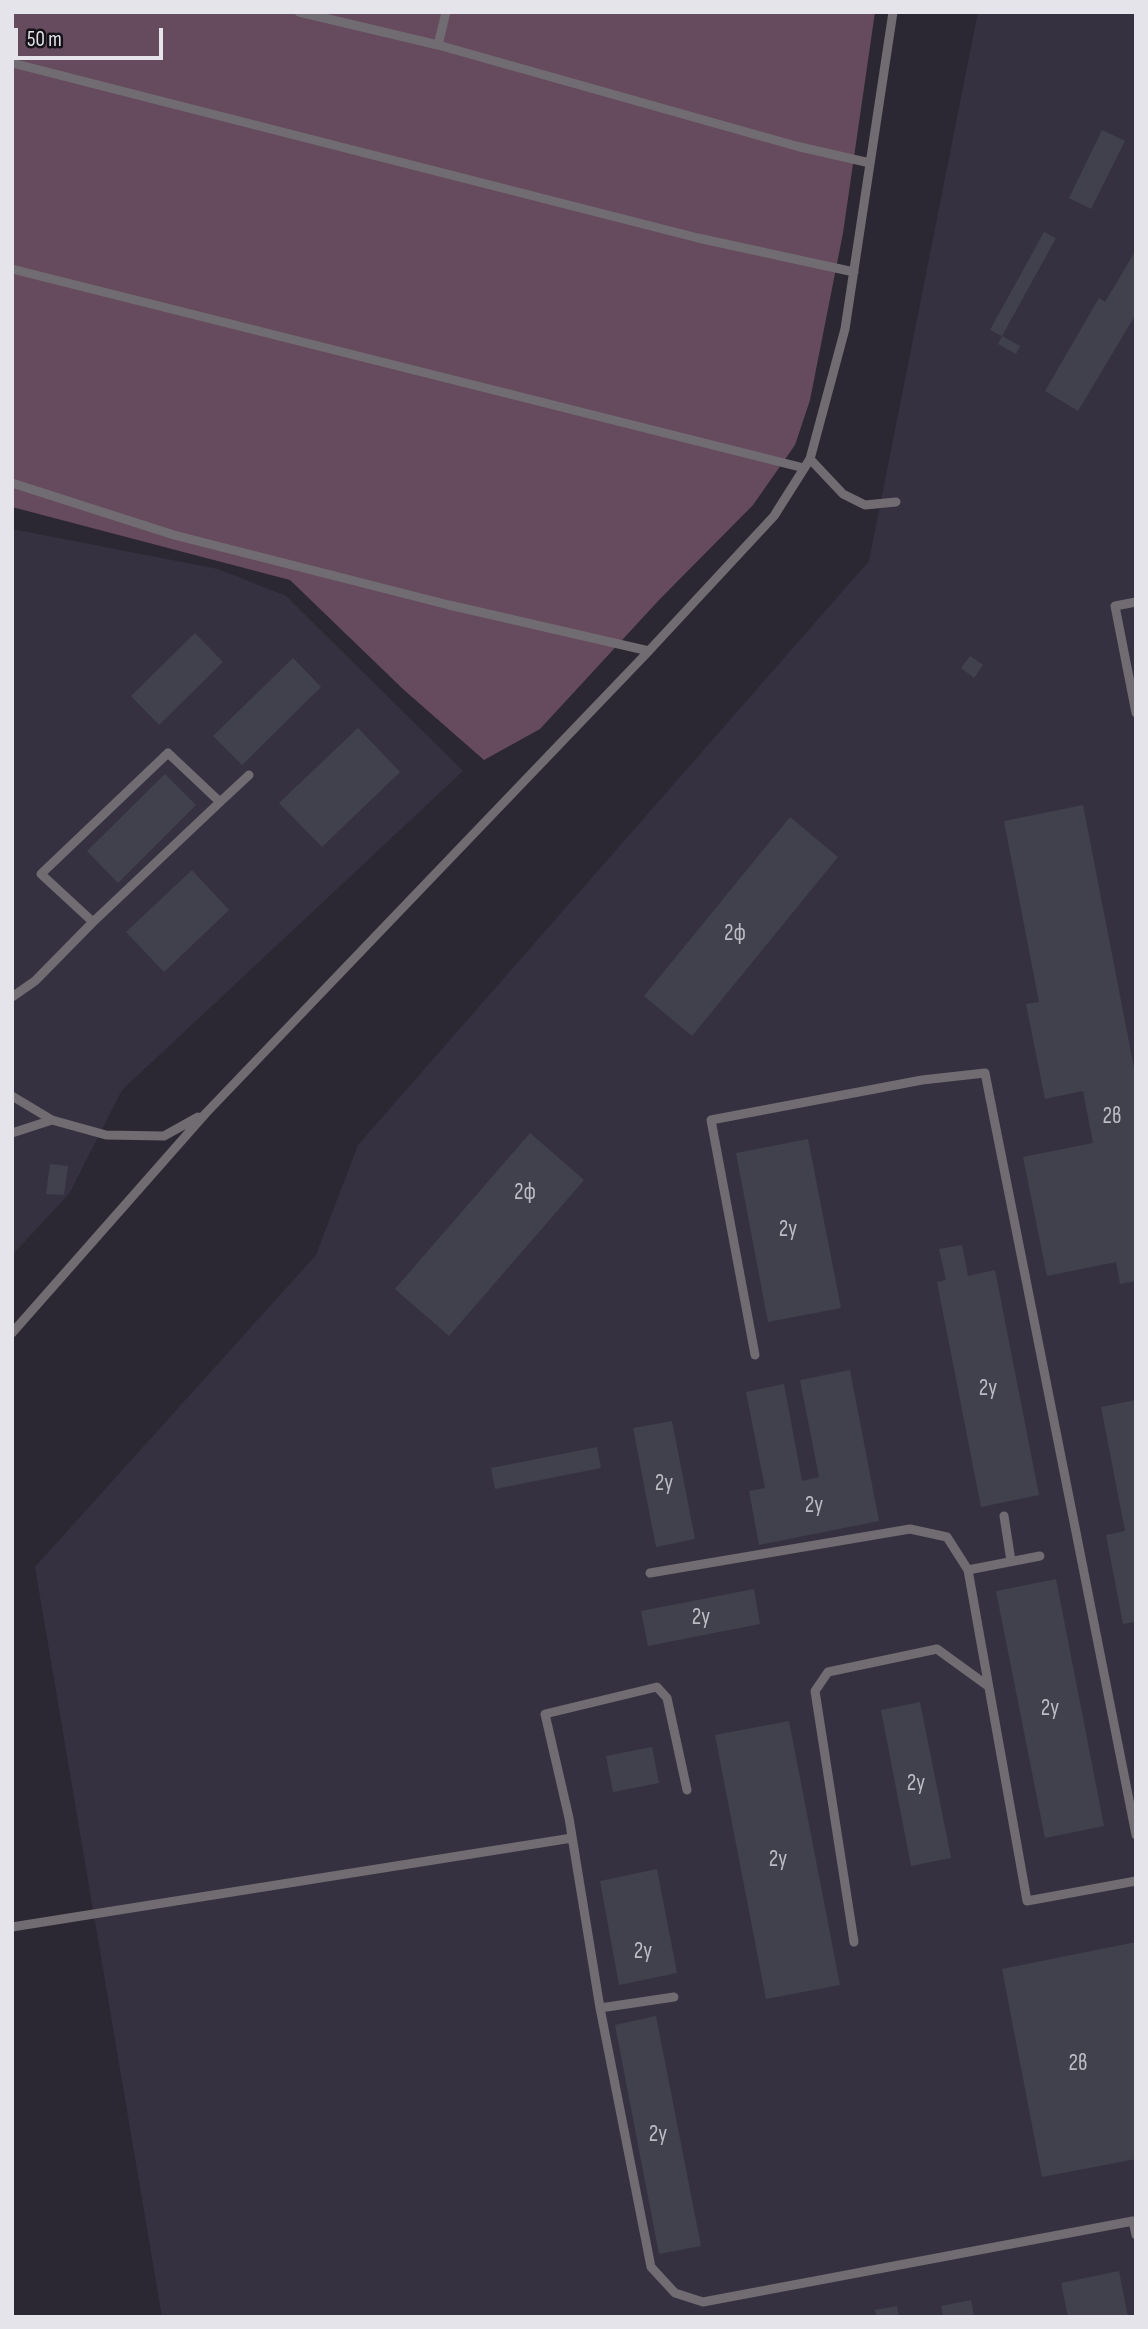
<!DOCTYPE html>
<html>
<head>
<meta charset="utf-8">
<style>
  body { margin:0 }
  #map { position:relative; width:1148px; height:2329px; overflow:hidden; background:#2c2833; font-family:"Sofia Sans Condensed",sans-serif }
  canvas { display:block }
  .frame { position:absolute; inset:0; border:14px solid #e5e4eb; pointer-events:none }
  .scale { position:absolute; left:14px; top:28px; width:149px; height:32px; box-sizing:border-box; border:4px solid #e5e4eb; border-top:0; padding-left:9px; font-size:21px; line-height:24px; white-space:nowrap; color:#e5e4eb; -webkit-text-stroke:5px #141217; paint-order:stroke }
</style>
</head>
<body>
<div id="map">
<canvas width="1148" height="2329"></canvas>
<div class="frame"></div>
<div class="scale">50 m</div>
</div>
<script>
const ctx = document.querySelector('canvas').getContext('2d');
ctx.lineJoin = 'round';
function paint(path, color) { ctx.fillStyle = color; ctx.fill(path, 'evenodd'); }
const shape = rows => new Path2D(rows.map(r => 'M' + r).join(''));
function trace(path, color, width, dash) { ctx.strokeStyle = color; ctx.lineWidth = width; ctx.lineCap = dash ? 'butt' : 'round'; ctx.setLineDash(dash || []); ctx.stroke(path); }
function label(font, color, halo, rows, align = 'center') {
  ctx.font = font + ' "Sofia Sans Condensed",sans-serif'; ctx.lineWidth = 5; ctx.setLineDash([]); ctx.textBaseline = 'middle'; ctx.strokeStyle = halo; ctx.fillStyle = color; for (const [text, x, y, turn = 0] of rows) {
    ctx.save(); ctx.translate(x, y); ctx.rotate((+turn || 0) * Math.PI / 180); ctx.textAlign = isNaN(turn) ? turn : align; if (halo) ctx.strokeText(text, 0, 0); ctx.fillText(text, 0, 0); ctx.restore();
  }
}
paint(shape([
  [978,12,1136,12,1136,2317,162,2317,35,1567,316,1255,358,1145,869,561],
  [12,529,218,569,286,596,463,771,122,1090,69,1194,12,1255]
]), '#363141');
paint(shape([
  [12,12,875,12,843,233,810,400,795,445,753,505,659,600,540,729,484,760,404,690,290,580,12,507]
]), '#664a5e');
paint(shape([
  [1102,130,1125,141,1091,209,1069,198],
  [1044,232,1056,238,1002,336,990,330],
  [1136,250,1136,314,1078,411,1045,391,1099,298,1105,302],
  [1002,336,1020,346,1016,354,998,344],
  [195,633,223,662,159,725,131,696],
  [970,656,983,665,974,678,961,668],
  [293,658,321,687,242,765,213,736],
  [358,728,400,772,322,847,279,803],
  [165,774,196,805,118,883,87,851],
  [1083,805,1136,1078,1136,1281,1120,1284,1116,1262,1047,1276,1023,1157,1093,1143,1083,1091,1045,1099,1026,1004,1039,1002,1004,821],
  [790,817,838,857,692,1036,644,996],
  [192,870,229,910,164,972,126,932],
  [530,1133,584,1180,449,1336,395,1289],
  [808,1139,841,1308,768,1322,736,1153],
  [50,1164,68,1166,64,1195,46,1194],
  [962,1245,968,1276,995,1270,1039,1495,981,1507,937,1282,946,1280,939,1249],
  [850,1370,879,1521,759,1545,749,1491,765,1488,746,1392,784,1384,802,1481,819,1477,800,1380],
  [1136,1400,1136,1622,1123,1624,1106,1535,1125,1531,1101,1407],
  [672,1421,695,1539,656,1547,633,1428],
  [597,1447,601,1468,495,1489,491,1468],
  [1056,1579,1104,1826,1045,1838,996,1591],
  [754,1589,760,1624,648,1646,641,1611],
  [920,1702,951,1858,911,1866,881,1710],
  [789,1721,840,1985,766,1999,715,1735],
  [652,1747,659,1783,613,1792,606,1756],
  [657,1869,677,1973,619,1985,600,1881],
  [1136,1942,1136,2159,1042,2177,1002,1969],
  [656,2016,701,2246,659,2254,615,2025],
  [1119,2271,1128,2317,1068,2317,1061,2283],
  [971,2300,974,2317,943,2317,941,2306],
  [897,2306,899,2317,877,2317,875,2310]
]), '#40414d');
trace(shape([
  [299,12,438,45,446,12],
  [438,45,796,146,870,163],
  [12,63,698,238,854,272],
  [12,269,804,468],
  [810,459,843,494,865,505,896,502],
  [12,483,174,535,449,605,649,651],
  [1136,602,1115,606,1136,713],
  [93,922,220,802],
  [12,997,35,981,93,922,41,874,168,753,220,802,249,775],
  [12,1096,52,1120,106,1135,164,1136,198,1117],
  [12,1133,52,1120],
  [12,1333,206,1113,645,655,774,516,810,459,845,329,893,12],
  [755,1355,711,1120,922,1080,985,1073,1136,1835],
  [1004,1516,1011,1561],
  [968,1570,1040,1556],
  [650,1573,910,1529,947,1537,968,1570,1027,1901,1136,1881],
  [687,1790,667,1698,657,1687,545,1714,569,1818,600,2008,651,2267,675,2293,703,2302,1133,2221,1136,2235],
  [12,1927,572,1838],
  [854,1942,815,1691,828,1672,937,1649,988,1686],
  [600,2008,674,1997]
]), '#706c71', 9);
label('23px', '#bcbbc4', null, [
  ["2ф",735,934],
  ["2в",1112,1117],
  ["2ф",525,1193],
  ["2у",788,1230],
  ["2у",988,1389],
  ["2у",664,1484],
  ["2у",814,1506],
  ["2у",701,1618],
  ["2у",1050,1709],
  ["2у",916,1784],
  ["2у",778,1860],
  ["2у",643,1952],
  ["2в",1078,2064],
  ["2у",658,2135]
]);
</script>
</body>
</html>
